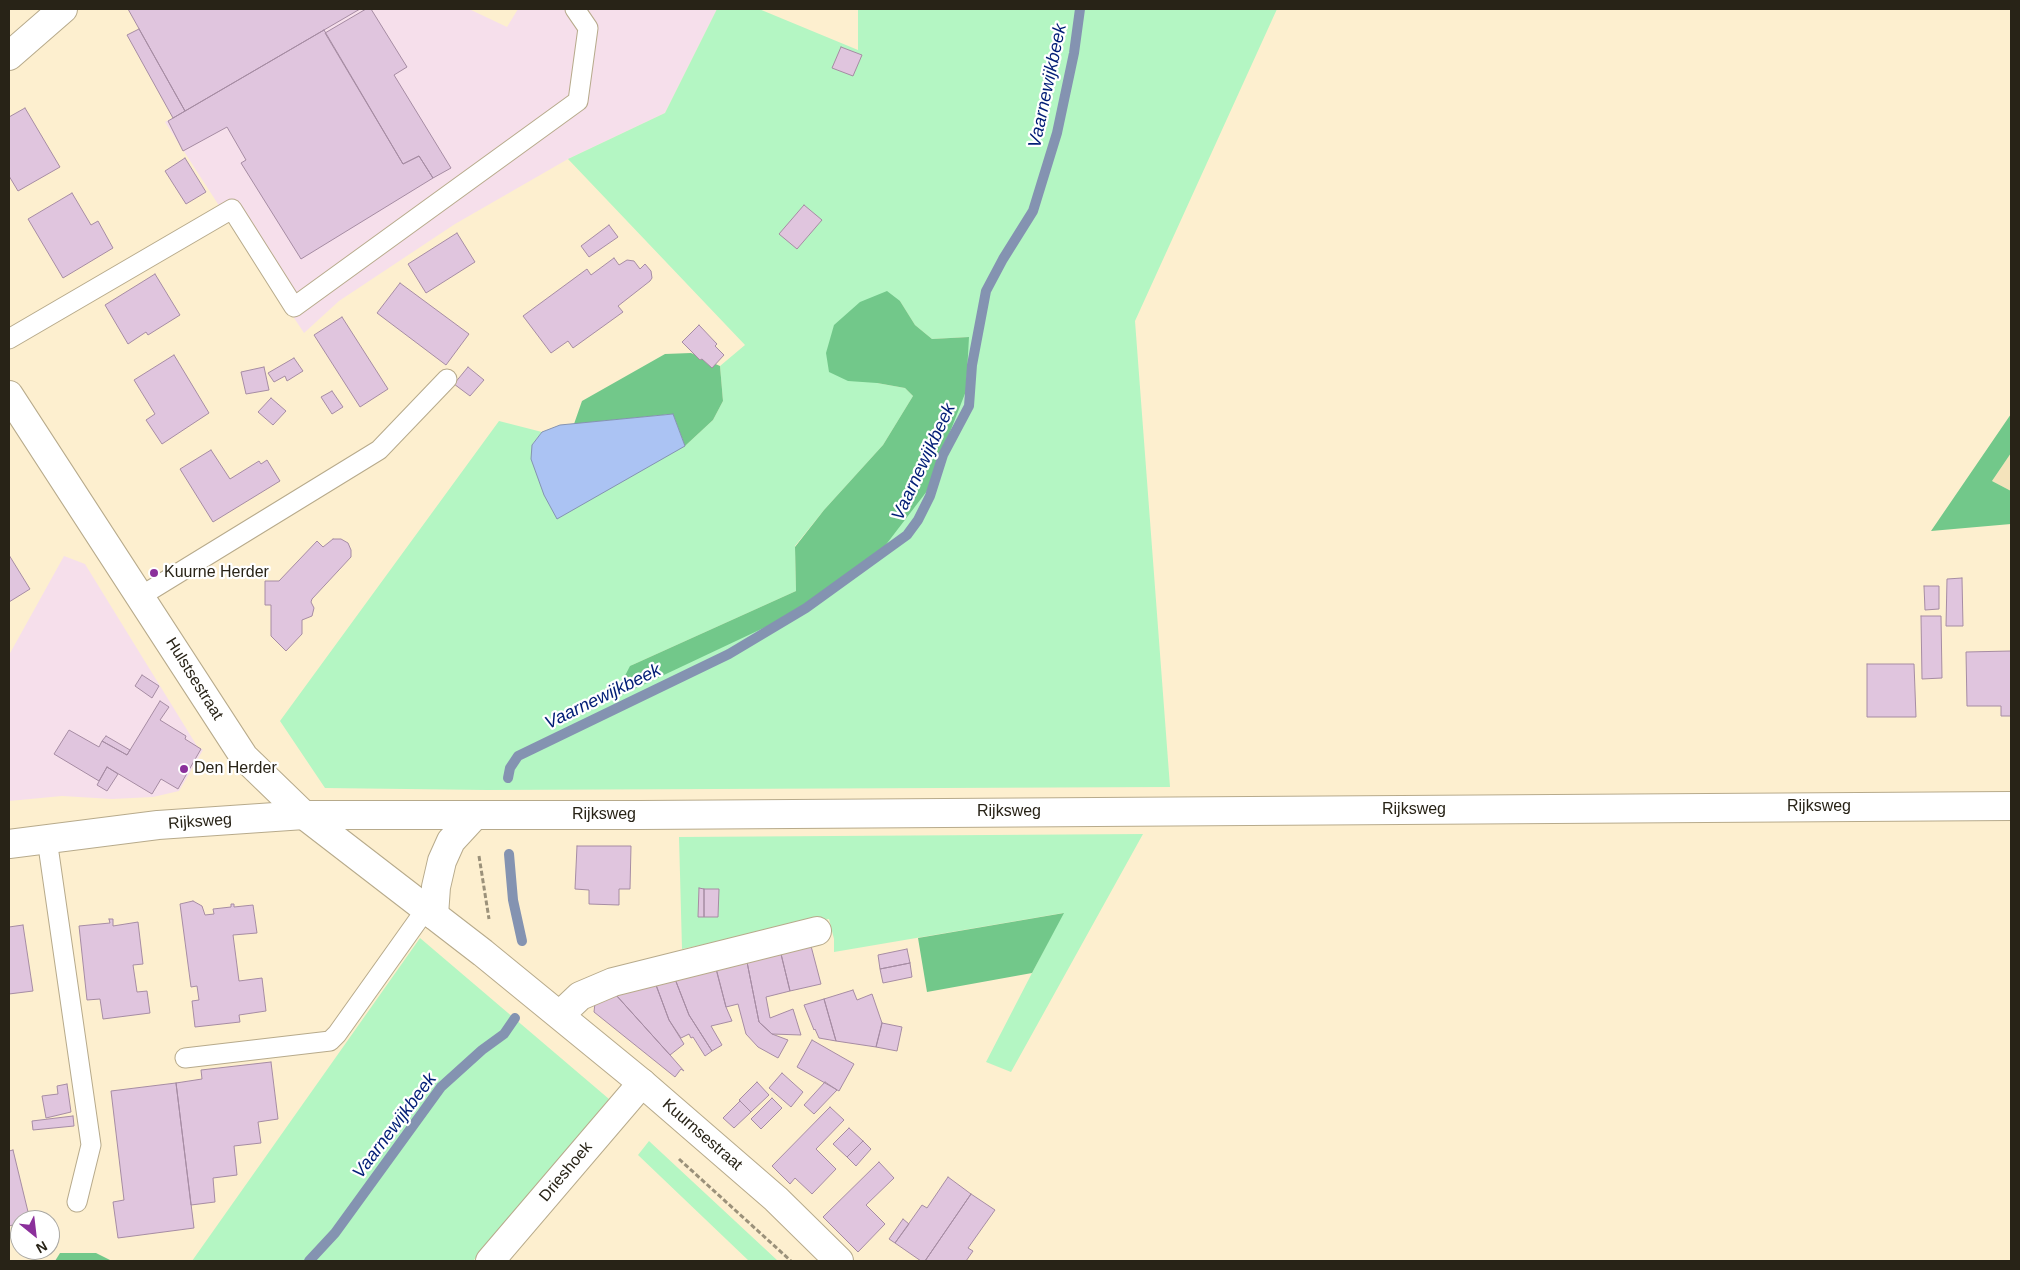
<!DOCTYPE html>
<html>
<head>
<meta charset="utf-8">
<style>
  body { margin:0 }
  #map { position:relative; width:2020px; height:1270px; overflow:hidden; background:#fdefcf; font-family:Arial,sans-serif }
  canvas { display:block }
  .frame { position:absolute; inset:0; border:10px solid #282317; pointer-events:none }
  .north { position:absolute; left:10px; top:1210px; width:50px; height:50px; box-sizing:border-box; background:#fff; border:1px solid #a9a7a2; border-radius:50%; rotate:151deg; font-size:14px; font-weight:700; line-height:20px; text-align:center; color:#282317 }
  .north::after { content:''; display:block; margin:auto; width:18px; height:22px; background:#8b309b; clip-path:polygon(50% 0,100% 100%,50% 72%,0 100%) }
</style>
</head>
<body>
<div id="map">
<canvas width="2020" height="1270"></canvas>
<div class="frame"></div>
<div class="north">N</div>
</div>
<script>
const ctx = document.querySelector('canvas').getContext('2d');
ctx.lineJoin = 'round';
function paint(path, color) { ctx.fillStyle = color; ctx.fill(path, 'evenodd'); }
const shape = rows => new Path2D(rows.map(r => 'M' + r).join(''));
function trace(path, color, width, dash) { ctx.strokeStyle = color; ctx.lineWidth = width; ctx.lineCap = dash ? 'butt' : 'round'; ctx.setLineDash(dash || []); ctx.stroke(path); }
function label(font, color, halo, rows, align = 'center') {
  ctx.font = font + ' Arial,sans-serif'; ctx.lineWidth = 4.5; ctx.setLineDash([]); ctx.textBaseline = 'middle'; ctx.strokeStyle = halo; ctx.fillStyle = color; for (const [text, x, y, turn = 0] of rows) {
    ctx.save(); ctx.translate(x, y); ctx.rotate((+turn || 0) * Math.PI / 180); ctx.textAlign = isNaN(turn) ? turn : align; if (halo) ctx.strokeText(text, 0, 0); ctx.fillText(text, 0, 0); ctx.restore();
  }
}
paint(shape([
  [130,9,469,9,507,27,518,9,717,9,665,113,568,159,455,224,339,301,304,333,269,280,267,280,165,122,185,111],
  [64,556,85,564,197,746,203,750,179,791,153,797,112,799,62,796,9,801,9,655]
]), '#f6dfeb');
paint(shape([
  [2011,453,2011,491,1992,481]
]), '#f4e3bb');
paint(shape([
  [717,9,759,9,858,50,858,9,1277,9,1135,321,1170,787,487,790,325,788,280,721,499,421,542,432,532,445,685,446,713,420,723,401,720,366,745,345,568,159,665,113],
  [900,301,915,325,932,339,968,337,825,599,630,666,796,591,795,546,824,510,883,445,913,396,905,388,877,383],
  [1143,834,1011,1072,986,1062,1063,913,834,952,834,939,829,919,682,949,679,837],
  [420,938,609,1099,473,1261,192,1261],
  [649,1141,778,1261,749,1261,638,1155]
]), '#b4f6c3');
paint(shape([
  [887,291,900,301,915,325,932,339,969,337,966,391,927,491,875,559,825,599,613,699,630,666,796,591,795,547,824,510,883,445,913,396,905,388,877,383,848,381,829,372,826,353,834,325,860,302],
  [691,353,720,366,723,401,713,420,685,446,673,414,574,424,582,401,665,354],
  [2011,414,2011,453,1992,481,2011,491,2011,524,1931,531],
  [1064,913,1032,973,927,992,918,938],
  [60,1253,96,1253,112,1261,55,1261]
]), '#72c88a');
const water = shape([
  [673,414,685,446,557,519,544,495,531,459,532,445,542,432,560,425,673,414]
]);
paint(water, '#abc3f3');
trace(water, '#8493b1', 1);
trace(shape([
  [508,778,510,768,518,756,729,654,806,608,907,535,918,520,930,496,943,455,969,406,972,365,986,291,1003,259,1033,211,1057,133,1074,53,1080,9],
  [509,854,513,900,522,941],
  [309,1261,335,1233,441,1087,482,1050,504,1034,515,1018]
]), '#8493b1', 10);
const building = shape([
  [128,9,360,9,185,111,128,9],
  [366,9,371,9,407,67,394,75,451,168,433,178,419,156,403,164,325,33,366,9],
  [139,29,185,111,173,118,127,35,139,29],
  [324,30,403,164,419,156,433,178,301,259,241,163,246,160,227,127,183,151,168,121,324,30],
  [841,47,862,55,853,76,832,68,841,47],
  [25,108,60,167,18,191,9,176,9,117,25,108],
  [185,158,206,192,186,204,165,171,185,158],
  [72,193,91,225,98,221,113,248,63,278,28,219,72,193],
  [804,205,822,220,797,249,779,234,804,205],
  [609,225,618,237,589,257,581,246,609,225],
  [457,233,475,262,426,293,408,264,457,233],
  [614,258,619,265,627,260,634,261,640,269,645,264,651,271,652,278,650,281,618,306,623,312,573,348,568,341,551,353,523,316,587,269,591,275,614,258],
  [155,274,180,315,148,335,146,332,128,344,105,305,155,274],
  [400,283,469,334,446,365,377,313,400,283],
  [342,317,388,389,360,407,314,335,342,317],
  [699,325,717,344,715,346,724,355,712,368,702,359,700,360,682,342,699,325],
  [174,355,209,413,162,444,146,420,155,414,134,380,174,355],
  [294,358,303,371,287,381,285,376,274,382,268,373,294,358],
  [264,367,269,390,246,394,241,372,264,367],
  [468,367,484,380,470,396,454,384,468,367],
  [332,391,343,407,332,414,321,397,332,391],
  [271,398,286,411,273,425,258,412,271,398],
  [211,450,230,479,259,461,261,464,267,460,280,481,213,522,180,469,211,450],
  [333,539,341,539,348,543,351,550,351,557,312,599,311,602,314,608,312,616,302,620,302,634,286,651,271,636,271,605,265,605,265,581,279,581,317,541,323,547,333,539],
  [9,555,30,589,9,602,9,555],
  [1962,578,1963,626,1946,626,1947,579,1962,578],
  [1924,586,1939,586,1939,609,1925,610,1924,586],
  [1921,616,1941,616,1942,678,1922,679,1921,616],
  [2011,651,2011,716,2001,716,2001,706,1967,706,1966,652,2011,651],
  [1867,664,1914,664,1916,717,1867,717,1867,664],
  [142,675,159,686,152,698,135,686,142,675],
  [160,701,169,707,160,720,186,736,185,739,201,749,178,789,161,779,152,794,107,767,99,781,54,754,69,730,99,747,102,741,127,755,160,701],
  [106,736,130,750,127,755,102,741,106,736],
  [107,767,118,774,107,791,97,785,107,767],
  [577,846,631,846,630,889,619,889,619,905,589,904,589,890,575,889,577,846],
  [699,888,704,889,704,917,698,917,699,888],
  [704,889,719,889,718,917,704,917,704,889],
  [193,901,202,906,205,915,214,914,213,909,231,907,231,904,234,904,234,907,253,905,257,933,233,935,239,981,262,978,266,1011,239,1015,240,1022,195,1027,192,1001,199,1000,197,986,191,987,180,904,193,901],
  [109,919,113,919,113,926,138,922,143,964,133,965,137,992,147,991,150,1013,103,1019,100,999,87,1000,79,926,110,923,109,919],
  [23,925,33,991,9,994,9,927,23,925],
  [811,946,821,984,790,991,781,954,811,946],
  [907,949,910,963,880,969,878,955,907,949],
  [781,954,790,991,766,997,770,1018,793,1009,801,1035,772,1034,759,1022,747,962,781,954],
  [747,962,759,1022,772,1034,788,1040,778,1058,758,1047,746,1034,738,1004,726,1007,716,968,747,962],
  [910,963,912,977,883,983,880,969,910,963],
  [716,969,726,1007,732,1021,711,1026,722,1045,712,1051,689,1015,675,979,716,969],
  [675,979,689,1015,712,1051,705,1056,693,1037,691,1038,689,1034,681,1038,669,1020,656,985,675,979],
  [656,985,669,1020,684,1044,670,1055,616,995,656,985],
  [853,990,857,1000,872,994,882,1023,876,1047,836,1041,824,999,853,990],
  [616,995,670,1055,684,1071,681,1069,675,1077,594,1012,595,1003,616,995],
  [824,999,836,1041,819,1038,815,1029,814,1030,804,1005,824,999],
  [882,1023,902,1027,897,1051,876,1047,882,1023],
  [812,1040,854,1064,839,1091,797,1067,812,1040],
  [271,1062,278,1119,258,1122,261,1143,234,1146,237,1175,213,1178,215,1202,191,1205,176,1083,202,1079,201,1070,271,1062],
  [782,1073,803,1092,791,1107,769,1088,782,1073],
  [757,1082,769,1095,751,1112,739,1100,757,1082],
  [825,1082,837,1090,814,1114,804,1105,825,1082],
  [176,1083,194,1228,118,1238,113,1202,124,1200,111,1091,176,1083],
  [67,1084,71,1112,46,1118,42,1096,58,1094,57,1086,67,1084],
  [772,1098,782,1108,761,1129,751,1119,772,1098],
  [740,1101,751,1112,734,1128,723,1118,740,1101],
  [830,1107,844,1120,816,1149,836,1169,812,1194,795,1178,790,1184,772,1166,830,1107],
  [73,1116,74,1126,33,1130,32,1121,73,1116],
  [849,1128,863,1141,847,1157,833,1144,849,1128],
  [863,1141,871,1149,856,1166,847,1157,863,1141],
  [13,1150,30,1220,20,1220,20,1223,9,1226,9,1151,13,1150],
  [879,1162,894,1178,866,1205,885,1224,858,1252,823,1217,879,1162],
  [948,1177,971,1194,925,1261,921,1261,895,1243,922,1205,927,1208,948,1177],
  [971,1194,995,1210,968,1248,973,1251,966,1261,925,1261,971,1194],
  [903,1219,909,1224,895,1243,889,1239,903,1219]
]);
paint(building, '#e0c5de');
trace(building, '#a68ca3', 1);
const service = shape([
  [9,339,232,209,294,307,578,101,588,28,575,9],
  [141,596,379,450,447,379],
  [47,839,91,1145,77,1202],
  [185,1058,330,1041,337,1034,426,909]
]);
const minor = shape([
  [9,56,63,9],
  [561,1014,580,996,613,982,817,931],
  [490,1261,642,1083]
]);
const tertiary = shape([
  [9,395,244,757,304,815,483,953,642,1083,776,1199,839,1261]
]);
const secondary = shape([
  [9,844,158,825,304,815,640,815,2011,806],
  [434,915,436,887,442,861,451,841,475,815]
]);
trace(service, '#b7aa8b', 21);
trace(minor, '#b7aa8b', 30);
trace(tertiary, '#b7aa8b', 30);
trace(secondary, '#b7aa8b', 30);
trace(shape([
  [479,856,489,919],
  [679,1159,791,1261]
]), '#9b917a', 3, [5, 2.5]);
trace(service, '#fff', 19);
trace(minor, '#fff', 28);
trace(tertiary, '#fff', 28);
trace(secondary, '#fff', 28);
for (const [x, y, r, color] of [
  [154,573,5,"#8b309b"],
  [184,769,5,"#8b309b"]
]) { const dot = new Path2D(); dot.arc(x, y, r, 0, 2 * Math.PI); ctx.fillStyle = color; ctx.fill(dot); trace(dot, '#fff', 2); }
label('16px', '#282317', '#fff', [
  ["Kuurne Herder",164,573],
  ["Den Herder",194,769]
], 'left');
label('16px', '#282317', '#fff', [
  ["Hulstsestraat",194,679,58],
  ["Rijksweg",1819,807],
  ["Rijksweg",1414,810],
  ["Rijksweg",1009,812],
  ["Rijksweg",604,815],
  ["Rijksweg",200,822,-4],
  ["Kuurnsestraat",702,1135,41],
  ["Drieshoek",566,1172,-50]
]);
label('italic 18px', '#021d76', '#fff', [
  ["Vaarnewijkbeek",1048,86,-78],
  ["Vaarnewijkbeek",924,462,-65],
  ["Vaarnewijkbeek",603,697,-26],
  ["Vaarnewijkbeek",395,1126,-53]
]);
</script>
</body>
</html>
